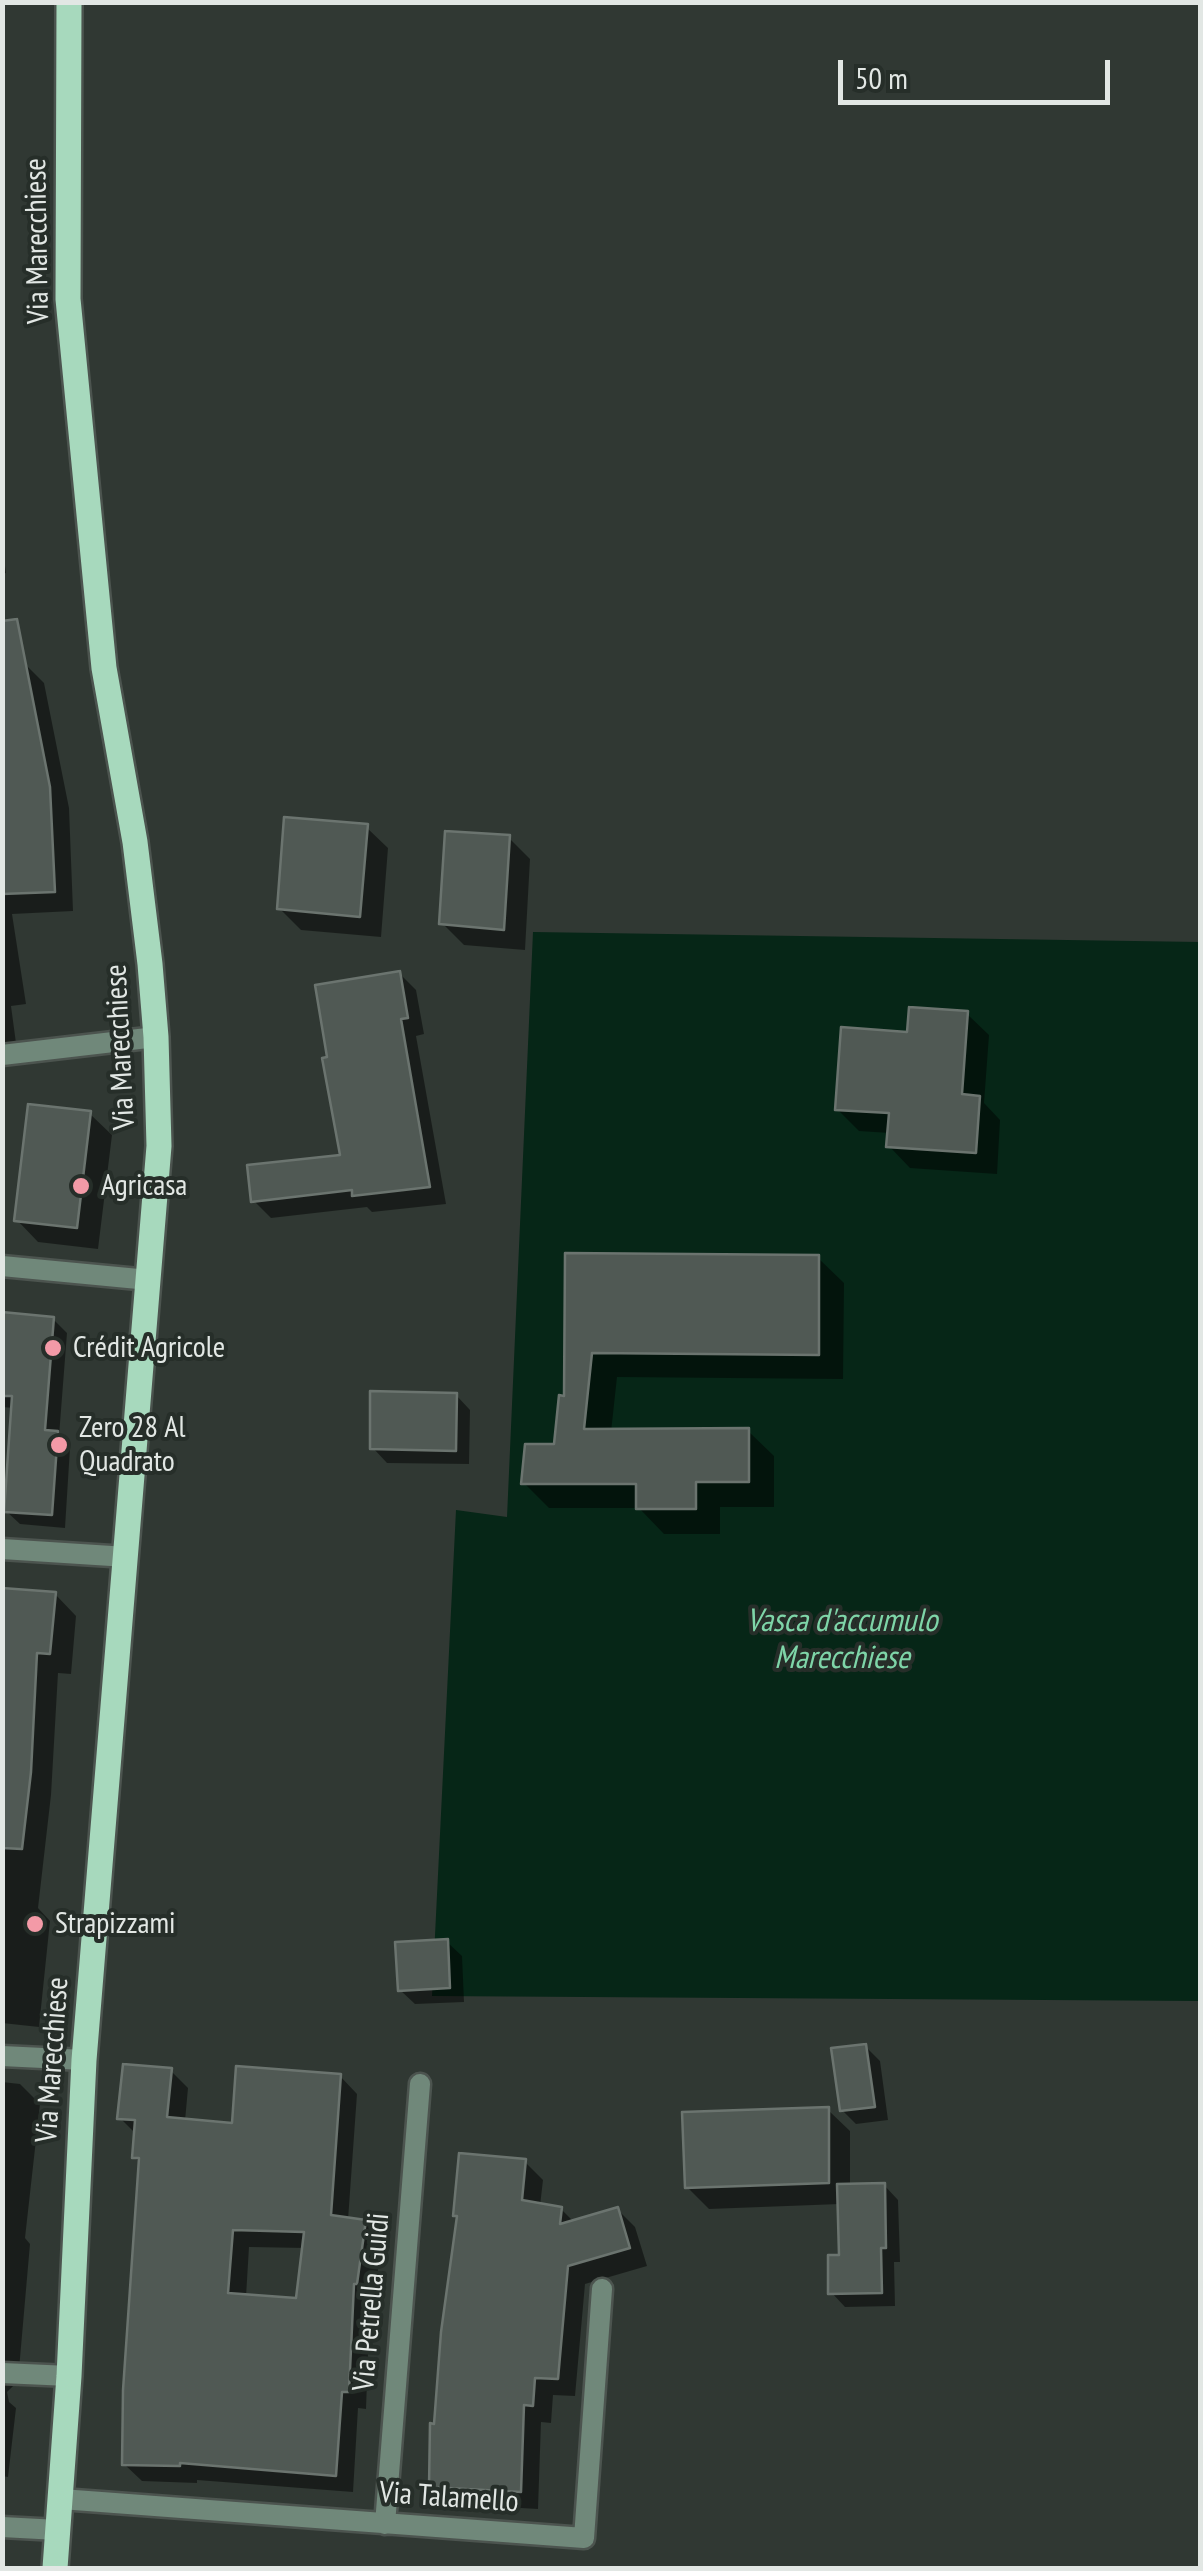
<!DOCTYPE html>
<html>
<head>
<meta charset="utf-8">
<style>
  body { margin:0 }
  #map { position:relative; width:1203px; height:2571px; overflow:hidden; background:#303833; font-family:"PT Sans Narrow",sans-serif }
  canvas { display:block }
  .frame { position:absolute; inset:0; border:5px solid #e2e7e4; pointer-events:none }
  .scale { position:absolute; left:838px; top:60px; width:272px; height:45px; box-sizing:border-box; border:5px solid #e2e7e4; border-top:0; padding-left:12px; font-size:30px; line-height:35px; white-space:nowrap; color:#e2e7e4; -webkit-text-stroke:8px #262e29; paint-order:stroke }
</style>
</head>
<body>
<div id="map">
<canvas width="1203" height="2571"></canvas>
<div class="frame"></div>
<div class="scale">50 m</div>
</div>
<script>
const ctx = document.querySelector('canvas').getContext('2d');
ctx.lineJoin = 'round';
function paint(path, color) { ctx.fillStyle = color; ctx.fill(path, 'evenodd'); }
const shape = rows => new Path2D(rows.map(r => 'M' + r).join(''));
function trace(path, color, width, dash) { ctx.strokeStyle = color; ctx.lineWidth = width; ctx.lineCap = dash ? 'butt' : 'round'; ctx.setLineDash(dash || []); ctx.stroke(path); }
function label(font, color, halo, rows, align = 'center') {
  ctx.font = font + ' "PT Sans Narrow",sans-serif'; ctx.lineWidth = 8; ctx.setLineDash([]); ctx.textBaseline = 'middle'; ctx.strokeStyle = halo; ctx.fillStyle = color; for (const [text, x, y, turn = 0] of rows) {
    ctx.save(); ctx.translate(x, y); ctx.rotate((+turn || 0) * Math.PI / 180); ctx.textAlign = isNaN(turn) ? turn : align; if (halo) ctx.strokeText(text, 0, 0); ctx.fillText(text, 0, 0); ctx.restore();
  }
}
paint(shape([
  [533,932,1200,942,1200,2001,432,1996,456,1510,507,1517]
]), '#062617');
paint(shape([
  [2,42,4,44,3,127,2,127],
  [2,545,6,573,2,574],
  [24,663,44,683,69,808,73,911,12,914,26,1004,11,1006,18,1058,2,1060,2,667],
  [366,827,388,848,381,937,301,930,279,908],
  [508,837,530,859,525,950,464,945,442,923],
  [399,973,416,990,424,1034,416,1036,446,1204,372,1212,367,1207,271,1218,254,1201,343,1157],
  [967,1014,989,1035,984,1103,1000,1120,997,1174,910,1168,889,1146,890,1133,859,1131,837,1109,909,1035],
  [90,1114,112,1135,98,1249,38,1242,17,1220],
  [568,1256,818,1258,844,1283,843,1379,617,1377,611,1432,748,1431,774,1456,774,1507,720,1507,720,1534,664,1534,639,1508,549,1508,524,1483,556,1446,567,1399],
  [2,1315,53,1319,67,1333,59,1436,70,1448,65,1528,20,1524,6,1511,14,1408,2,1407],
  [456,1395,470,1410,469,1464,387,1463,373,1448],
  [2,1590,55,1594,76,1616,71,1674,58,1673,51,1795,38,1908,50,1921,39,2027,2,2023],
  [447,1942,462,1956,464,2002,415,2004,400,1990],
  [865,2046,880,2061,888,2120,856,2124,842,2110],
  [171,2071,188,2088,185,2121,235,2126,340,2076,357,2094,348,2220,365,2222,382,2239,374,2300,370,2300,366,2409,358,2408,353,2492,197,2480,197,2483,142,2481,124,2464,141,2163,134,2157,136,2134,120,2118],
  [249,2247,305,2248,298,2301,246,2297],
  [2,2082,20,2084,40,2104,25,2238,30,2244,18,2381,7,2392,9,2402,16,2408,8,2477,2,2476],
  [828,2110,850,2131,850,2186,884,2185,898,2200,900,2262,894,2262,895,2306,845,2307,831,2292,841,2257,840,2204,709,2209,687,2187],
  [525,2162,543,2180,540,2206,561,2209,574,2222,617,2209,635,2227,647,2266,585,2284,575,2396,553,2395,551,2423,541,2422,538,2509,449,2504,431,2486,437,2426]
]), '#0007');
const building = shape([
  [17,619,50,787,55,892,2,894,2,621,17,619],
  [284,817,368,824,360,917,277,909,284,817],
  [445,831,510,835,504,930,439,924,445,831],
  [400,971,408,1018,401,1019,430,1187,352,1196,352,1190,251,1202,247,1165,340,1155,322,1058,327,1057,315,985,400,971],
  [909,1007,968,1011,962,1094,980,1096,976,1153,886,1147,889,1113,835,1110,841,1027,907,1032,909,1007],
  [28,1104,91,1111,77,1228,14,1221,28,1104],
  [565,1253,819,1255,819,1355,592,1353,584,1429,749,1428,749,1482,696,1482,696,1509,636,1509,636,1484,521,1484,525,1444,554,1444,559,1395,564,1396,565,1253],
  [2,1312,54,1317,45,1430,58,1431,52,1515,4,1512,12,1396,2,1396,2,1312],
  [370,1391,457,1393,456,1451,370,1449,370,1391],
  [2,1588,56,1592,50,1654,37,1653,31,1772,22,1849,2,1848,2,1588],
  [448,1939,450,1988,398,1991,395,1942,448,1939],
  [866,2044,875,2107,840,2111,831,2048,866,2044],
  [123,2064,172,2068,167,2117,232,2123,236,2066,341,2074,331,2215,366,2220,357,2284,354,2284,349,2392,342,2392,336,2476,180,2463,180,2466,122,2465,123,2390,139,2158,132,2158,135,2120,117,2119,123,2064],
  [233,2230,304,2232,296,2298,228,2293,233,2230],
  [829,2107,829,2183,685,2188,682,2112,829,2107],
  [459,2153,526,2159,522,2200,562,2207,560,2224,618,2207,630,2248,568,2266,558,2379,535,2378,533,2406,524,2405,521,2492,429,2487,430,2423,434,2424,441,2332,457,2216,453,2216,459,2153],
  [885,2183,886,2248,881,2248,882,2293,828,2294,828,2255,839,2255,837,2184,885,2183]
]);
paint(building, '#505954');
trace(building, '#6b746f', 2.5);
const minor = shape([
  [2,1055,156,1037],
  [2,1266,149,1280],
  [2,1549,127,1557],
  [2,2056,84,2060],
  [2,2373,69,2376],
  [61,2499,584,2538,602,2289],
  [385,2524,420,2084],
  [2,2527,58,2530]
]);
const primary = shape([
  [55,2568,69,2376,84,2060,159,1146,156,1037,150,964,135,842,104,668,68,299,69,2]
]);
trace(minor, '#4c544f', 25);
trace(primary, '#4c544f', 30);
trace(minor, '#70887a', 20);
trace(primary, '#a7d9bd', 25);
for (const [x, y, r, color] of [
  [81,1186,10,"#f39aa7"],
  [53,1348,10,"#f39aa7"],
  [59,1445,10,"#f39aa7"],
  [35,1924,10,"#f39aa7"]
]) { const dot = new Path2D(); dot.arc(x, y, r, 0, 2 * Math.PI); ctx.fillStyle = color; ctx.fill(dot); trace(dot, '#262e29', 4); }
label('30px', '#e2e7e4', '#262e29', [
  ["Via Marecchiese",38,241,-91],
  ["Via Marecchiese",121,1047,-93],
  ["Via Marecchiese",53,2060,-86],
  ["Via Petrella Guidi",372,2302,-85],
  ["Via Talamello",449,2498,4]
]);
label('30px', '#e2e7e4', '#262e29', [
  ["Agricasa",101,1186],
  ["Crédit Agricole",73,1348],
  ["Zero 28 Al",79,1428],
  ["Quadrato",79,1462],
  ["Strapizzami",55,1924]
], 'left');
label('italic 32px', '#7ed5a8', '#262e29', [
  ["Vasca d'accumulo",842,1622],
  ["Marecchiese",842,1659]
]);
</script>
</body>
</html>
